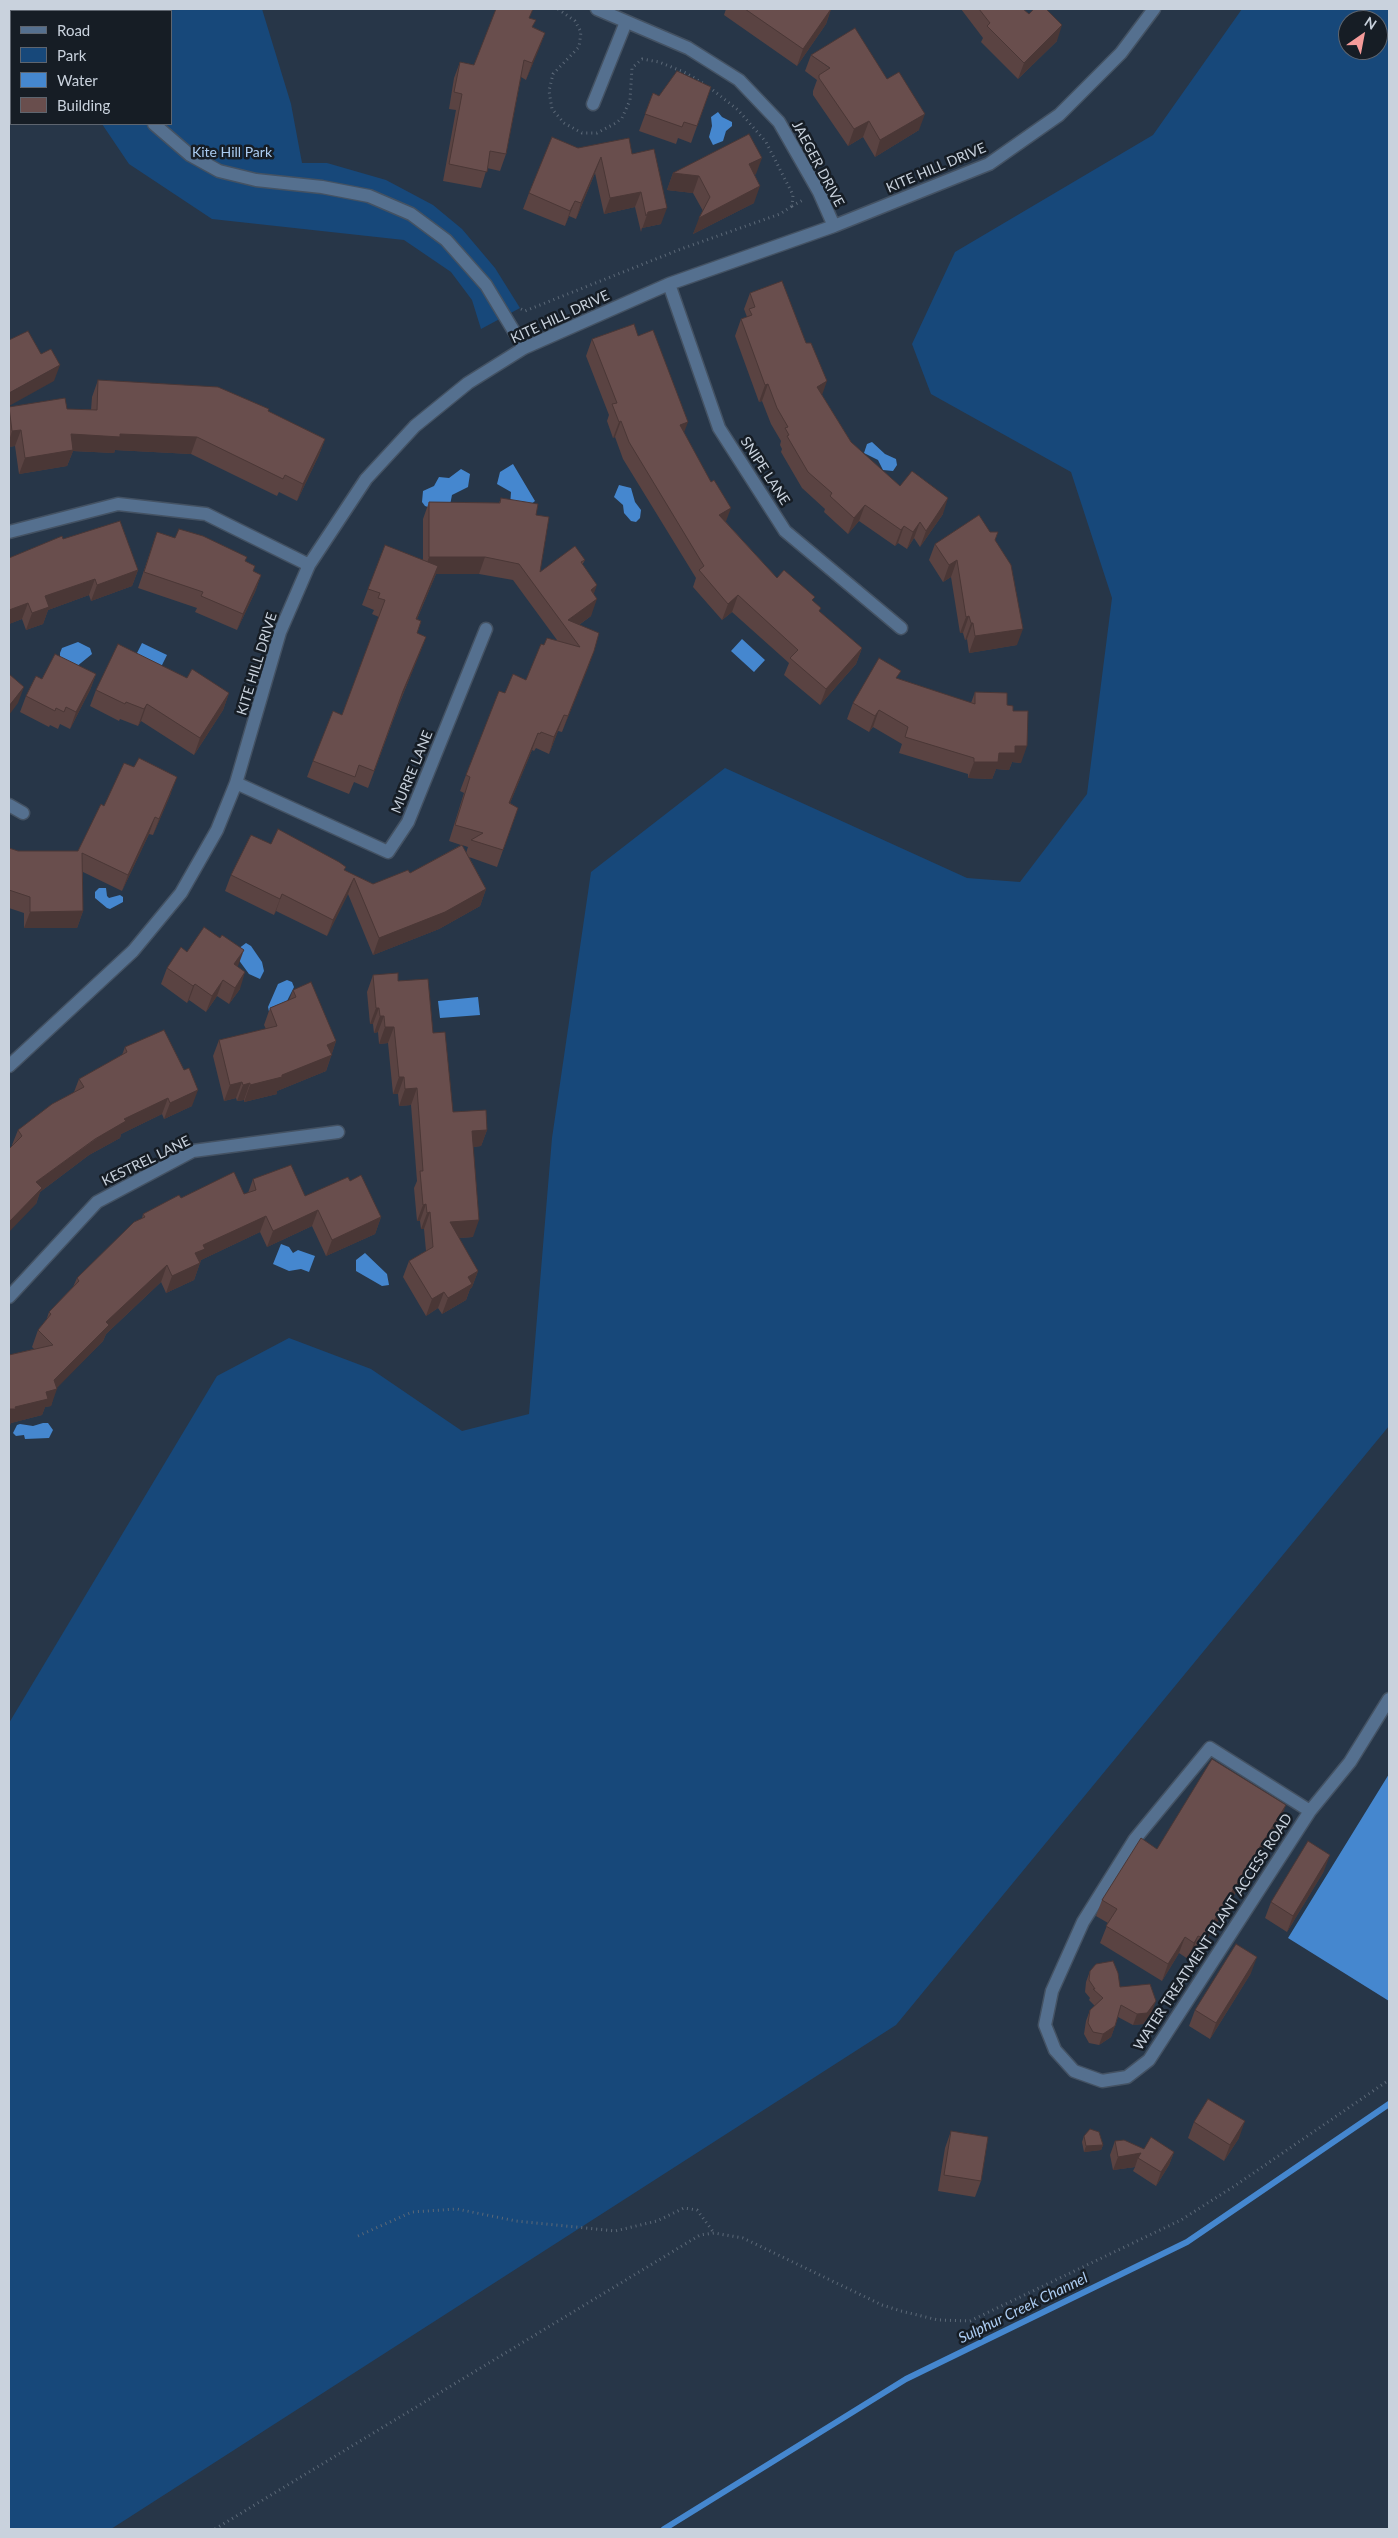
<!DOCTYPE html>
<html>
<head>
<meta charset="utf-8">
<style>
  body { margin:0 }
  #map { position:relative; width:1398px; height:2538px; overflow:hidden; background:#273648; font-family:Lato,sans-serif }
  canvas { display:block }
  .frame { position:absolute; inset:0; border:10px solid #c9d2dd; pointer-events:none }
  .legend { position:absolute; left:10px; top:10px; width:162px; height:115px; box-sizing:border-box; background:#161d25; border:1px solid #5e656f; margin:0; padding:6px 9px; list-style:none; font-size:15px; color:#c9d2dd }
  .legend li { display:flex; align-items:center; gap:10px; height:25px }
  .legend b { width:25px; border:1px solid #5e656f }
  .north { position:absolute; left:1338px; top:10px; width:50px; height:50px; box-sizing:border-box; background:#161d25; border:1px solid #5e656f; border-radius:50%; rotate:33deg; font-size:14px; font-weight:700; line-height:20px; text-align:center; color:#c9d2dd }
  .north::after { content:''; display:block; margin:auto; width:18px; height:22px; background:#f59b9a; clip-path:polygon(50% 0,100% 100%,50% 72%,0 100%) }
</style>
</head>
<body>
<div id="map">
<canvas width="1398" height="2538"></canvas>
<div class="frame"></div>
<ul class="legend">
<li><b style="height:6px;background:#55708f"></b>Road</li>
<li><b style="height:14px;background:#17487a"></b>Park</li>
<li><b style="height:14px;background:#4587cf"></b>Water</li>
<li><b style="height:14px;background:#694e4d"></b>Building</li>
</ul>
<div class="north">N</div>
</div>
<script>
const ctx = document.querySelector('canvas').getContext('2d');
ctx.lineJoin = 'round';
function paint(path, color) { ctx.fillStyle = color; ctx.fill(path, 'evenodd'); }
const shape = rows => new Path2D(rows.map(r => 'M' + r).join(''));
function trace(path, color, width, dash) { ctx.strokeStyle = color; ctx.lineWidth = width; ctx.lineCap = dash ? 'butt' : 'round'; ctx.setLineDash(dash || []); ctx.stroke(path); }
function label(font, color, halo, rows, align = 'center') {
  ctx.font = font + ' Lato,sans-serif'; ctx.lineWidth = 5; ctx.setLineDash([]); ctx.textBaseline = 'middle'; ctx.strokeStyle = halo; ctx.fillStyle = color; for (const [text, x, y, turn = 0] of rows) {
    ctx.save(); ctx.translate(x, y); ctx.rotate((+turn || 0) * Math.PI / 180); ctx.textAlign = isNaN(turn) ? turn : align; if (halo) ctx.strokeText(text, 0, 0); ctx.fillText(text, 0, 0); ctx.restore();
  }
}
paint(shape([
  [21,9,262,9,291,104,302,163,327,163,386,180,433,205,462,229,495,268,520,308,481,329,472,300,451,272,404,240,212,219,129,164,102,124,171,124,171,11,23,11],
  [1242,9,1389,9,1389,1426,896,2025,111,2529,9,2529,9,1723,217,1376,289,1338,371,1369,462,1431,529,1414,552,1138,591,872,725,768,967,878,1020,882,1087,794,1112,598,1071,472,931,394,912,344,955,252,1153,135],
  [1348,20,1378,20,1378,50,1348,50]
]), '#17487a');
paint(shape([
  [718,112,722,117,732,122,732,126,726,131,723,141,713,145,709,137,712,126,711,117],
  [872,442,885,454,896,459,897,465,893,471,883,470,878,460,864,453,867,444],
  [513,464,535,501,525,509,510,506,511,492,497,484,500,472],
  [461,469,470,474,468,487,452,495,450,505,431,508,425,506,422,502,423,491,434,486,439,477,449,478],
  [619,485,631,488,635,502,641,510,640,518,636,522,631,521,624,513,623,505,614,497],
  [742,639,765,660,754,672,731,651],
  [78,642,90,648,92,654,76,667,60,658,60,653,62,648],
  [142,643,167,655,160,669,135,657],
  [99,888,106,888,107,896,109,898,120,895,123,897,123,902,110,909,107,908,95,898,95,892],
  [246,943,251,946,262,962,264,971,260,979,249,974,238,959,238,949],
  [287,980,292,982,294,987,285,1005,270,1016,268,1007,278,984],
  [478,997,480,1015,440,1018,438,1001],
  [281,1244,289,1247,293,1253,298,1250,315,1256,309,1272,301,1269,289,1271,273,1264],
  [365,1253,387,1274,389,1285,382,1286,356,1271,356,1260],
  [43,1423,48,1423,53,1430,49,1438,25,1439,24,1435,16,1436,13,1433,17,1425,20,1424,33,1426],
  [1389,1774,1389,2001,1288,1938]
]), '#4587cf');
trace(shape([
  [664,2529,906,2379,1187,2242,1389,2104]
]), '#4587cf', 6);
const minor = shape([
  [597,9,688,48,739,80,779,122,819,192,834,226],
  [98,11,98,9],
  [593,104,626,22],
  [154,124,190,155,219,171,256,180,322,187,369,196,411,214,446,240,486,285,524,348],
  [669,284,719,428,785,531,901,628],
  [9,532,118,504,206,514,309,565],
  [236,783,388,852,408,822,486,629],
  [9,805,23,813],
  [9,1066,133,951,181,893,217,830,236,783,280,632,309,565,366,479,415,426,468,383,524,348,669,284,834,226,989,164,1059,115,1121,53,1154,9],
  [9,1297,97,1202,193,1151,338,1132],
  [1310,1811,1210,1748,1135,1839,1083,1922,1052,1991,1045,2025,1055,2050,1074,2071,1102,2081,1127,2077,1149,2060,1310,1811,1350,1762,1389,1699]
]);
trace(minor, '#445263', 15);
trace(shape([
  [558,9,575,21,581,32,579,47,553,74,549,91,552,109,564,123,582,133,597,133,616,123,622,118,630,100,632,68,642,59,659,62,686,73,704,84],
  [709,87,738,110,766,142,793,195,792,206,805,199],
  [521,309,525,311,681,249,780,214,792,206],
  [358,2236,412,2212,457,2209,516,2221,615,2231,657,2221,684,2208,697,2210,714,2233],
  [215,2529,700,2235,714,2233,743,2238,882,2305,901,2311,938,2320,970,2321,1181,2220,1236,2185,1389,2080]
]), '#5c6978', 3, [1, 4]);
trace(minor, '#55708f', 12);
paint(shape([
  [726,9,831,9,826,24,797,66,724,15],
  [961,9,1023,9,1057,41,1018,79,981,42,983,38],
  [530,18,533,27,545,33,526,80,521,77,506,154,500,171,487,168,481,188,443,181,456,110,449,109,454,78,460,62,474,65],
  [811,55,919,130,875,157,863,137,848,146,813,95,813,91,817,80,805,71],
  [711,87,691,143,678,138,676,144,639,131,653,93,659,96],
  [578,148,632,154,661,224,642,228,641,232,635,207,604,214,595,173,576,219,569,216,565,226,523,209,529,193],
  [673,173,756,174,754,175,754,203,693,234,703,211,693,193,667,190],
  [750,293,822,395,851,442,900,486,943,514,920,547,914,538,907,549,898,543,895,546,859,521,848,534,824,512,825,509,802,488,781,452,782,449,780,445,781,441,771,424,762,401,759,402,735,336,741,319,747,317,744,309],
  [638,336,726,522,777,578,813,601,820,612,862,648,856,664,820,705,784,675,789,663,732,612,722,620,693,587,696,578,623,459,615,437,613,438,607,421,609,415,586,356,592,339],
  [98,380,268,411,325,439,319,455,297,501,279,492,277,496,191,454,115,450,114,453,73,451,67,466,19,474,15,446,9,447,9,407,91,410,92,397],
  [501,498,536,515,540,572,585,560,582,565,594,594,591,616,579,625,594,651,562,732,558,731,549,754,536,748,534,751,532,750,510,803,518,808,497,867,469,857,486,889,480,906,439,929,373,955,348,894,327,936,276,911,274,915,225,891,231,875,271,844,344,870,373,884,410,873,461,845,449,841,464,793,460,791,466,775,505,693,526,680,544,645,557,640,513,580,479,574,436,574,417,619,421,621,417,633,426,637,398,707,368,788,354,782,349,794,307,777,313,761,342,715,379,617,372,614,374,610,362,605,368,589,423,560,423,519,429,502,499,503],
  [462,845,468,847,466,853],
  [157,532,245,561,255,566,253,572,261,575,255,592,237,630,195,612,197,608,138,588],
  [63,539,138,570,132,586,91,601,89,595,48,610,43,624,26,630,22,619,9,624,9,558],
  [995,540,1017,645,969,653,967,639,965,640,963,633,960,633,951,577,943,582,929,560,935,544],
  [96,674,90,690,70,729,60,724,58,729,50,725,49,727,20,712,26,696,42,679],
  [187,678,229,693,223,710,194,755,141,721,138,726,120,719,119,721,90,706,96,690],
  [898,679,971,703,975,692,1007,705,1013,711,1021,763,1012,762,1009,770,996,769,992,779,968,778,968,774,899,753,902,744,873,727,869,732,847,719,853,703],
  [171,793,153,835,149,834,122,891,83,872,83,911,77,928,24,928,24,913,9,908,9,848,18,851,78,851,104,806],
  [187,952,237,967,240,989,229,1004,217,996,206,1012,189,1000,187,1003,161,984,167,968],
  [373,975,398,981,433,1033,453,1112,487,1130,481,1146,473,1147,473,1237,459,1238,478,1271,472,1287,470,1289,466,1300,442,1314,438,1308,426,1316,403,1277,409,1261,426,1251,424,1229,421,1229,420,1221,417,1221,414,1188,417,1181,411,1105,399,1106,398,1094,393,1094,388,1043,379,1044,378,1032,374,1033,373,1024,370,1024,367,992],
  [293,990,336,1041,326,1071,277,1091,277,1094,244,1102,244,1100,237,1101,236,1098,224,1101,213,1056,219,1040,266,1029,264,1025,270,1008,289,1000],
  [125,1047,192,1106,164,1119,162,1114,121,1134,120,1138,89,1155,40,1192,36,1204,12,1145,18,1130,74,1092,79,1079,122,1055],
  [253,1179,305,1196,350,1181,381,1217,375,1234,326,1256,312,1226,267,1247,260,1232,201,1260,194,1280,166,1293,161,1282,106,1334,103,1341,56,1388,51,1406,45,1407,42,1415,11,1423,10,1425,9,1425,9,1355,34,1349,32,1347,38,1330,46,1321,49,1312,73,1287,77,1278,142,1218,143,1214,181,1198,244,1194,248,1193],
  [1280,1821,1197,1955,1192,1952,1188,1959,1179,1953,1162,1981,1100,1943,1108,1923,1096,1916,1102,1900,1157,1849],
  [1324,1871,1287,1932,1265,1918,1271,1902],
  [1090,1971,1120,1987,1152,2012,1143,2024,1133,2025,1118,2017,1111,2037,1099,2045,1089,2043,1084,2034,1086,2021,1090,2010,1095,2006,1089,2000,1090,1998,1085,1992,1086,1982],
  [1251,1973,1210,2039,1189,2026,1195,2010],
  [1194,2122,1239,2138,1224,2161,1188,2138],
  [951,2131,981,2181,975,2197,938,2191,945,2148],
  [1084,2136,1103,2145,1101,2150,1084,2152,1082,2142],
  [1115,2141,1144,2149,1174,2152,1169,2165,1156,2186,1133,2171,1135,2167,1113,2170,1110,2155]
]), '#5a4342');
paint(shape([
  [831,9,826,24,797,66,803,49],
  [1062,25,1057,41,1018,79,1024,63],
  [545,33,539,49,526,80,532,63],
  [925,114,919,130,875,157,880,140],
  [869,121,863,137,848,146,854,129],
  [601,157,595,173,576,219,581,203],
  [762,158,756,174,743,181,749,164],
  [673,173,699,176,693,193,667,190],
  [760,186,754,203,693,234,699,218],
  [641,192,635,207,604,214,610,198],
  [575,201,565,226,570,211],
  [667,208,661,224,642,228,641,232,648,212],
  [60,365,54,381,9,406,9,393],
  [827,381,821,398,817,387],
  [768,384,762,401,759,402,765,385],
  [621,421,615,437,613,438,619,422],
  [688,422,682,438,680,425],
  [21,430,15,446,9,447,9,441,12,431],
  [71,434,120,434,197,437,191,454,115,450,114,453,73,451,67,466,19,474,25,458],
  [325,439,319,455,297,501,303,484],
  [948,498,943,514,920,547,926,531],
  [865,505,859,521,848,534,854,518],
  [731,508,725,524,719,515],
  [920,522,914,538,907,549,913,532],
  [904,526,898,543,895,546,901,530],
  [429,557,485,557,479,574,436,574,410,635,423,574],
  [957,560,951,577,943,582,949,565],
  [138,570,132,586,91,601,97,585],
  [261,575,255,592,237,630,243,614],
  [95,579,89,595,48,610,43,624,26,630,32,613,45,596],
  [597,585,591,602,591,590],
  [738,595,732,612,722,620,728,604],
  [597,599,591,616,569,632,568,620],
  [28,603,22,619,9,624,9,610],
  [969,616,963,633,960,633,966,617],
  [971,623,973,623,967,639,965,640],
  [1023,629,1017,645,969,653,975,636],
  [426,637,420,653,397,708,403,691],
  [862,648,856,664,820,705,826,689],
  [594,651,588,668,562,732,568,716],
  [96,674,90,690,70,729,76,712],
  [24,687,18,703,9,715,9,706],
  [229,693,223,710,194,755,200,738],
  [147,704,141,721,138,726,144,709],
  [879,710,873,727,869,732,875,716],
  [564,715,558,731,549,754,554,737],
  [538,733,532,750,503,820,509,803],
  [1015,746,1027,746,1021,763,1012,762,1009,770,996,769,992,779,968,778,974,762],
  [177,777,171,793,153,835,159,819],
  [155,817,149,834,122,891,128,875],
  [354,878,348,894,327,936,333,920],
  [486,889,480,906,439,929,373,955,379,938],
  [282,894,276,911,274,915,280,899],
  [83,911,77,928,24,928,30,912],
  [244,950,238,966,228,981,234,964],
  [245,972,240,989,229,1004,235,988],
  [223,980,217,996,206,1012,212,996],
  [195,984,189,1000,187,1003,193,986],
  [376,1008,379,1008,373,1024,370,1024],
  [380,1016,384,1016,378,1032,374,1033],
  [385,1027,394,1027,388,1043,379,1044],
  [336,1041,326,1071,277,1091,277,1094,244,1102,250,1085,282,1075,327,1045],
  [399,1077,404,1077,398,1094,393,1094],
  [242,1082,236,1098,224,1101,230,1085],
  [250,1083,244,1100,237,1101,243,1085],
  [417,1088,411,1105,399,1106,405,1089],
  [198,1090,192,1106,164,1119,170,1103],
  [168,1098,162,1114,121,1134,120,1138,89,1155,40,1192,36,1204,9,1232,9,1222,36,1182,124,1119],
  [487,1130,481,1146,466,1148,472,1131],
  [426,1204,420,1221,417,1221,423,1205],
  [318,1210,312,1226,267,1247,273,1231],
  [430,1212,424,1229,421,1229,427,1213],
  [266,1216,260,1232,201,1260,194,1280,166,1293,172,1276,203,1245],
  [381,1217,375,1234,326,1256,332,1240],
  [479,1220,473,1237,444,1239,450,1222],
  [167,1265,161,1282,106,1334,103,1341,55,1390,57,1389,51,1406,45,1407,42,1415,11,1423,10,1425,9,1425,9,1409,46,1392,54,1380,106,1322],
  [478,1271,472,1287,470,1289,466,1300,442,1314,448,1298,468,1277],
  [444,1292,438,1308,426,1316,432,1299],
  [1286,1805,1280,1821,1197,1955,1203,1938],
  [1330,1855,1324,1871,1287,1932,1293,1916],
  [1198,1936,1192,1952,1188,1959,1194,1943],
  [1185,1937,1179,1953,1162,1981,1168,1964],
  [1257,1957,1251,1973,1210,2039,1216,2023],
  [1156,2001,1152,2012,1143,2024,1133,2025,1137,2014],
  [1115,2026,1111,2037,1099,2045,1103,2034],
  [1245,2121,1239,2138,1224,2161,1230,2145],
  [1103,2145,1101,2150,1084,2152,1086,2146],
  [1174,2152,1169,2165,1156,2186,1161,2172],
  [1141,2153,1138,2158,1135,2167,1113,2170,1118,2157]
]), '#4a3736');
const building = shape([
  [496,9,533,9,529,18,536,20,532,27,545,33,532,63,524,60,506,154,490,151,487,172,449,164,462,94,454,92,460,62,474,65,496,9],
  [745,9,831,9,803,49,745,9],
  [979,9,1023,9,1029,14,1034,9,1046,9,1062,25,1024,63,987,26,990,23,979,9],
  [855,28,887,79,899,72,925,114,880,140,869,121,854,129,819,78,819,75,830,68,811,55,855,28],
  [677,71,711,87,697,126,684,122,682,127,645,114,653,93,659,96,677,71],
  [749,134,762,158,749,164,760,186,699,218,710,197,699,176,673,173,749,134],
  [552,137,578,148,629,138,632,154,654,149,667,208,648,212,646,216,641,192,610,198,601,157,581,203,575,201,570,211,529,193,552,137],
  [782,281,806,343,811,343,827,381,817,387,851,442,900,486,912,471,948,498,926,531,920,522,913,532,904,526,901,530,865,505,854,518,830,496,832,493,808,472,787,436,789,435,785,428,788,427,777,408,768,384,765,385,741,319,752,315,749,309,755,307,750,293,782,281],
  [634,324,638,336,653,330,688,422,680,425,711,482,714,480,731,508,719,515,777,578,784,570,815,597,812,600,821,608,819,611,862,648,826,689,790,658,798,650,738,595,728,604,699,570,704,566,629,442,621,421,619,422,612,404,617,403,592,339,634,324],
  [28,331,41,354,51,349,60,365,9,393,9,340,28,331],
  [98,380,218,387,269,409,268,411,325,439,303,484,285,475,283,479,197,437,120,434,120,437,71,434,73,450,25,458,21,430,12,431,9,407,65,398,67,409,97,410,98,380],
  [501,498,538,504,536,515,549,517,540,572,575,546,585,560,581,562,597,585,591,590,597,599,568,620,599,633,594,651,568,716,564,715,554,737,541,732,540,734,538,733,509,803,518,808,503,850,471,840,483,833,455,825,470,777,466,775,499,691,505,693,513,674,526,680,541,644,544,645,547,638,580,647,519,564,485,557,429,557,429,502,500,503,501,498],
  [979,515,990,532,998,532,995,540,1011,565,1023,629,975,636,973,623,971,623,969,616,966,617,957,560,949,565,935,544,979,515],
  [120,521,138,570,97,585,95,579,45,596,49,607,32,613,28,603,9,610,9,558,62,536,63,539,120,521],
  [179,529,203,536,247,557,245,561,255,566,253,571,261,575,243,614,201,596,203,592,144,572,157,532,175,538,179,529],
  [385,545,438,566,416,619,421,621,417,633,426,637,403,691,374,771,359,765,355,777,313,761,333,711,342,715,385,600,378,598,380,593,368,589,385,545],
  [118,644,187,678,192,669,229,693,200,738,147,704,144,709,126,702,125,704,96,690,118,644],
  [55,654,96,674,76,712,66,707,64,712,56,708,55,711,26,696,36,676,42,679,55,654],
  [879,658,901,671,896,678,975,704,975,692,1007,693,1007,705,1013,706,1013,711,1028,711,1027,746,1015,746,1015,753,999,753,998,762,974,762,974,758,905,737,908,727,879,710,875,716,853,703,879,658],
  [9,674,24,687,9,706,9,674],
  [139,758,177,777,159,819,155,817,128,875,82,853,83,911,30,912,30,897,9,890,9,848,18,851,78,851,101,804,104,806,124,763,134,767,139,758],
  [278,829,339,862,346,867,344,870,373,884,408,870,410,873,462,845,486,889,445,912,379,938,354,878,333,920,282,894,280,899,231,875,251,835,271,844,278,829],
  [204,927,220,938,222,935,244,950,234,964,245,972,235,988,223,980,212,996,195,984,193,986,167,968,181,947,187,952,204,927],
  [398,973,398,981,428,979,433,1033,445,1032,453,1112,486,1110,487,1130,472,1131,479,1220,450,1222,478,1271,468,1277,472,1284,448,1298,444,1292,432,1299,409,1261,433,1247,430,1212,427,1213,426,1204,423,1205,420,1171,423,1171,417,1088,405,1089,404,1077,399,1077,394,1027,385,1027,384,1016,380,1016,379,1008,376,1008,373,975,398,973],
  [311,982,336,1041,327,1045,332,1055,282,1075,282,1077,250,1085,250,1083,243,1085,242,1082,230,1085,219,1040,277,1026,270,1008,296,997,293,990,311,982],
  [164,1030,184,1070,189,1068,198,1090,170,1103,168,1098,124,1119,126,1121,95,1139,36,1182,42,1188,9,1222,9,1149,22,1136,18,1130,52,1104,84,1087,79,1079,127,1052,125,1047,164,1030],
  [291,1165,305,1196,348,1177,350,1181,361,1175,381,1217,332,1240,318,1210,273,1231,266,1216,203,1245,205,1249,195,1253,200,1263,172,1276,167,1265,106,1322,109,1325,54,1380,57,1389,46,1392,48,1399,15,1407,16,1409,9,1409,9,1355,53,1345,38,1330,51,1314,49,1312,79,1281,77,1278,134,1222,145,1217,143,1214,179,1195,181,1198,234,1172,244,1194,256,1190,253,1179,291,1165],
  [1212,1759,1286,1805,1203,1938,1198,1936,1194,1943,1185,1937,1168,1964,1106,1926,1117,1909,1102,1900,1141,1838,1157,1849,1212,1759],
  [1308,1841,1330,1855,1293,1916,1271,1902,1308,1841],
  [1236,1944,1257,1957,1216,2023,1195,2010,1236,1944],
  [1113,1961,1118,1973,1120,1987,1150,1984,1156,2001,1147,2013,1137,2014,1121,2005,1115,2026,1103,2034,1093,2032,1088,2023,1090,2010,1103,1998,1093,1989,1095,1989,1089,1980,1090,1971,1096,1964,1113,1961],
  [1208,2099,1245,2121,1230,2145,1194,2122,1208,2099],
  [1090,2129,1099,2132,1103,2145,1086,2146,1084,2136,1090,2129],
  [951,2131,988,2137,981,2181,944,2175,951,2131],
  [1151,2137,1174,2152,1161,2172,1138,2158,1141,2153,1118,2157,1115,2141,1124,2140,1144,2149,1151,2137]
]);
paint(building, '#694e4d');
trace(building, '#4a3736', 1);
label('14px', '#abccf1', '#161d25', [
  ["Kite Hill Park",232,152]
]);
label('14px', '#c9d2dd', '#161d25', [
  ["JAEGER DRIVE",818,164,62],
  ["KITE HILL DRIVE",936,168,-23],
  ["KITE HILL DRIVE",560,317,-25],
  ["SNIPE LANE",765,471,57],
  ["KITE HILL DRIVE",257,664,-73],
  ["MURRE LANE",412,772,-68],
  ["KESTREL LANE",146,1161,-26],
  ["WATER TREATMENT PLANT ACCESS ROAD",1213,1932,-57]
]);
label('italic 15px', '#acccf2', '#161d25', [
  ["Sulphur Creek Channel",1023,2308,-26]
]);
</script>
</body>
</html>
